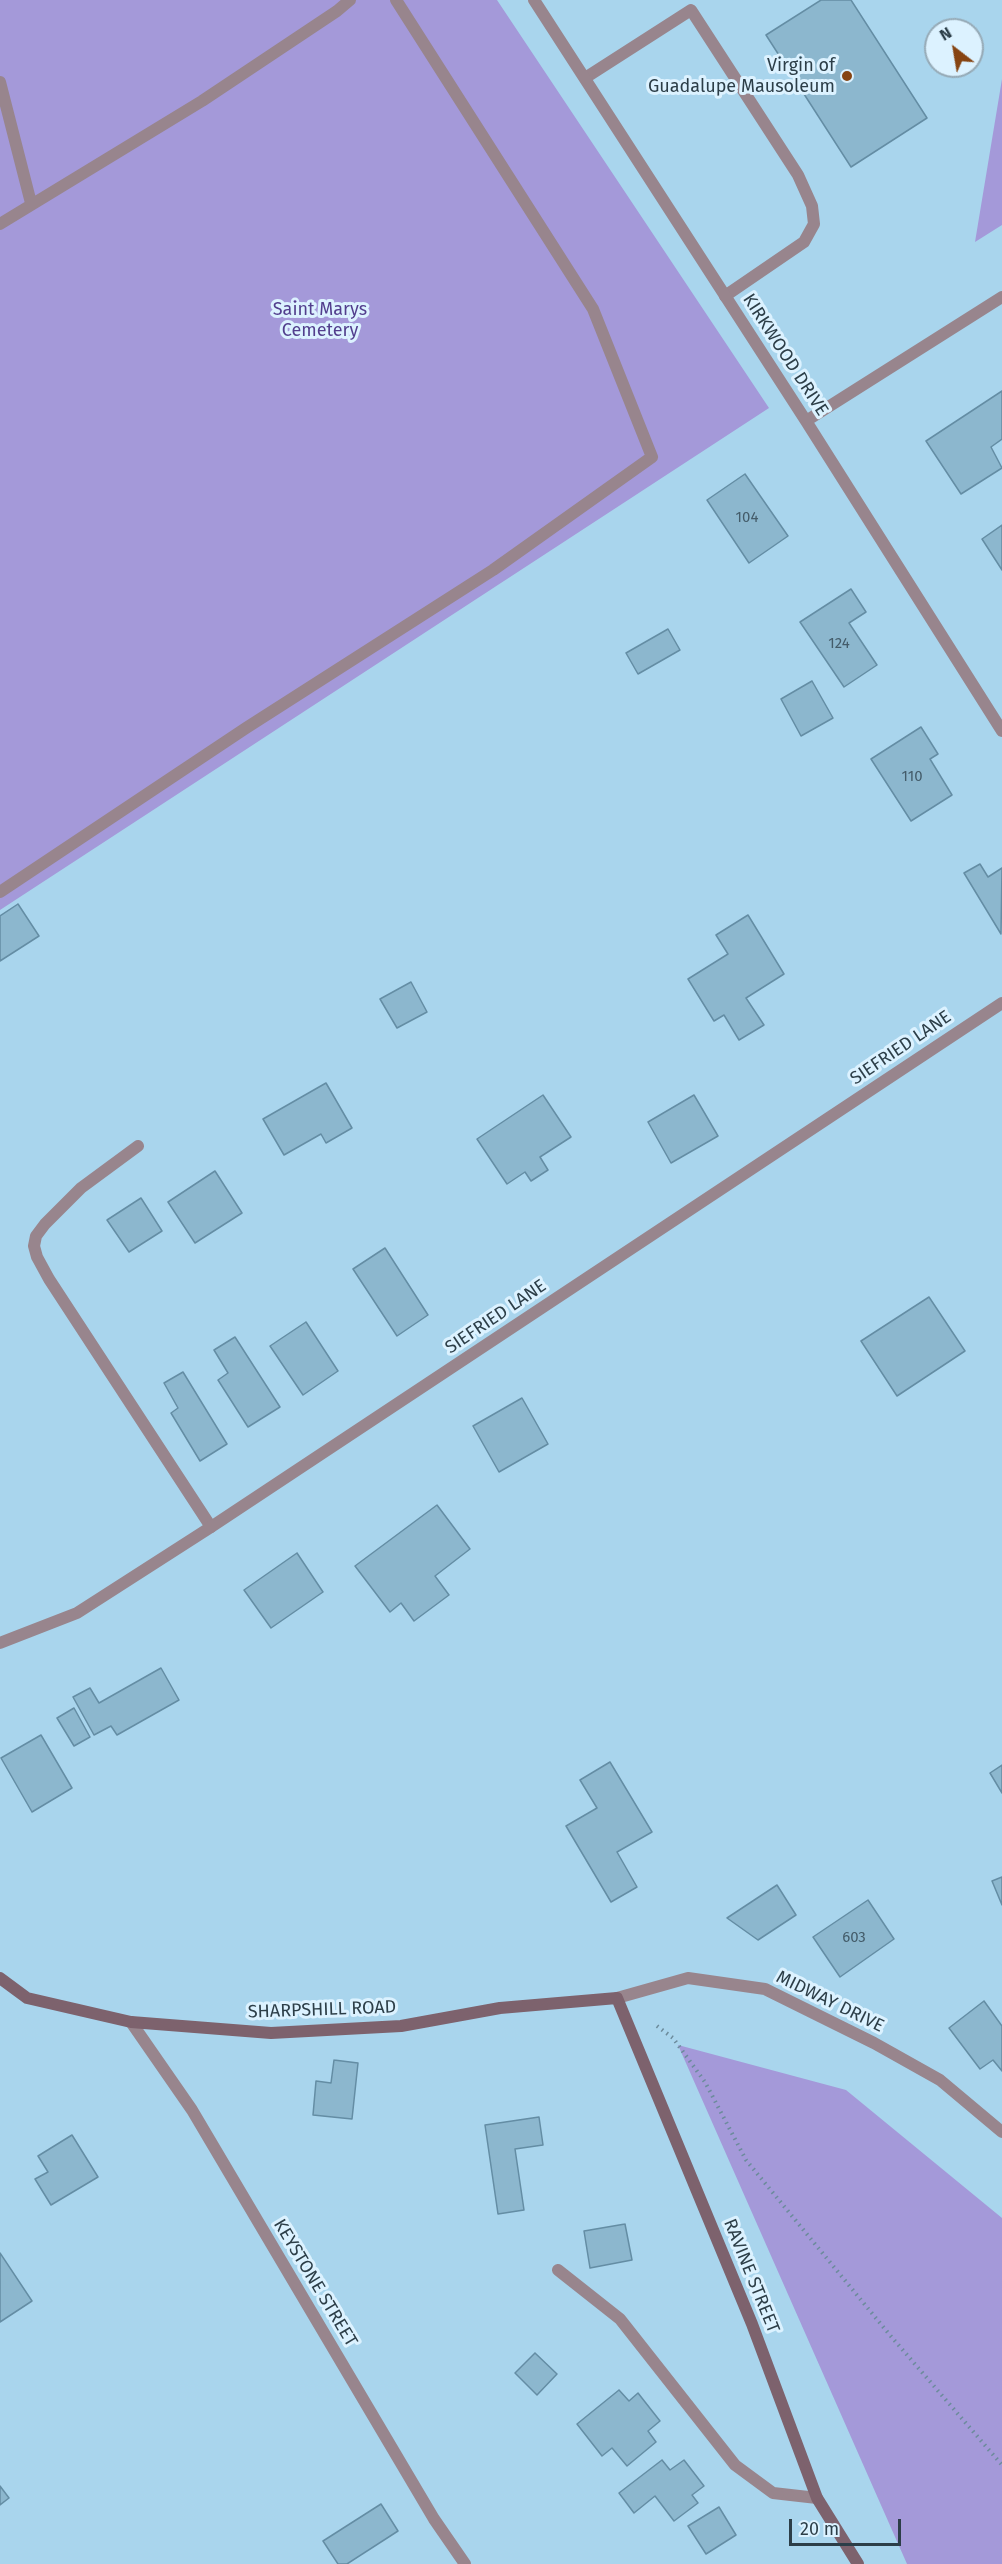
<!DOCTYPE html>
<html>
<head>
<meta charset="utf-8">
<style>
  body { margin:0 }
  #map { position:relative; width:1002px; height:2564px; overflow:hidden; background:#a9d5ed; font-family:"Fira Sans",sans-serif }
  canvas { display:block }
  .north { position:absolute; left:924px; top:18px; width:60px; height:60px; box-sizing:border-box; background:#dcf2ff; border:2px solid #96aab6; border-radius:50%; rotate:329deg; font-size:16px; font-weight:700; line-height:24px; text-align:center; color:#2c3e48 }
  .north::after { content:''; display:block; margin:auto; width:21px; height:27px; background:#864412; clip-path:polygon(50% 0,100% 100%,50% 72%,0 100%) }
  .scale { position:absolute; left:789px; top:2519px; width:112px; height:27px; box-sizing:border-box; border:3px solid #2c3e48; border-top:0; padding-left:8px; font-size:18px; line-height:21px; white-space:nowrap; color:#2c3e48; -webkit-text-stroke:4px #dcf2ff; paint-order:stroke }
</style>
</head>
<body>
<div id="map">
<canvas width="1002" height="2564"></canvas>
<div class="north">N</div>
<div class="scale">20 m</div>
</div>
<script>
const ctx = document.querySelector('canvas').getContext('2d');
ctx.lineJoin = 'round';
function paint(path, color) { ctx.fillStyle = color; ctx.fill(path, 'evenodd'); }
const shape = rows => new Path2D(rows.map(r => 'M' + r).join(''));
function trace(path, color, width, dash) { ctx.strokeStyle = color; ctx.lineWidth = width; ctx.lineCap = dash ? 'butt' : 'round'; ctx.setLineDash(dash || []); ctx.stroke(path); }
function label(font, color, halo, rows, align = 'center') {
  ctx.font = font + ' "Fira Sans",sans-serif'; ctx.lineWidth = 6; ctx.setLineDash([]); ctx.textBaseline = 'middle'; ctx.strokeStyle = halo; ctx.fillStyle = color; for (const [text, x, y, turn = 0] of rows) {
    ctx.save(); ctx.translate(x, y); ctx.rotate((+turn || 0) * Math.PI / 180); ctx.textAlign = isNaN(turn) ? turn : align; if (halo) ctx.strokeText(text, 0, 0); ctx.fillText(text, 0, 0); ctx.restore();
  }
}
paint(shape([
  [0,0,497,0,769,408,0,910],
  [1002,79,1002,225,975,242],
  [678,2045,846,2090,1002,2218,1002,2564,907,2564]
]), '#a499d9');
const building = shape([
  [821,0,851,0,927,118,851,167,766,35,821,0],
  [1002,391,1002,439,991,447,1002,468,961,494,926,441,1002,391],
  [745,474,788,536,749,563,707,500,745,474],
  [1002,525,1002,570,982,539,1002,525],
  [851,589,866,612,849,623,877,665,844,687,800,622,851,589],
  [668,629,680,650,638,674,626,653,668,629],
  [812,681,833,718,801,736,781,699,812,681],
  [921,727,938,754,930,759,952,795,911,821,871,759,921,727],
  [980,864,988,877,1002,868,1001,934,964,873,980,864],
  [18,904,39,936,0,961,0,916,18,904],
  [748,915,784,974,746,998,764,1025,739,1040,724,1015,714,1021,688,979,728,954,716,935,748,915],
  [411,982,427,1012,397,1028,380,999,411,982],
  [326,1083,352,1128,326,1143,321,1134,284,1155,263,1119,326,1083],
  [543,1095,571,1137,540,1157,548,1170,531,1181,525,1172,507,1184,477,1139,543,1095],
  [694,1095,718,1136,671,1163,648,1122,694,1095],
  [215,1171,242,1213,195,1243,168,1202,215,1171],
  [141,1198,162,1231,129,1252,107,1220,141,1198],
  [385,1248,428,1315,397,1336,353,1269,385,1248],
  [929,1297,965,1351,897,1396,861,1341,929,1297],
  [306,1322,338,1371,303,1395,270,1346,306,1322],
  [235,1337,280,1407,248,1427,218,1380,228,1373,214,1350,235,1337],
  [183,1372,227,1444,200,1461,171,1413,178,1408,164,1383,183,1372],
  [522,1398,548,1444,499,1472,473,1426,522,1398],
  [437,1505,470,1549,435,1576,449,1595,414,1621,401,1603,390,1612,355,1566,437,1505],
  [297,1553,323,1592,271,1628,244,1590,297,1553],
  [161,1668,179,1700,117,1735,111,1726,94,1735,73,1697,90,1688,99,1703,161,1668],
  [74,1708,90,1737,74,1746,57,1718,74,1708],
  [41,1735,72,1788,32,1812,1,1758,41,1735],
  [610,1762,652,1832,617,1852,637,1887,611,1902,566,1826,597,1808,580,1780,610,1762],
  [1002,1765,1002,1793,990,1773,1002,1765],
  [1002,1877,1002,1905,992,1881,1002,1877],
  [777,1885,796,1915,758,1940,727,1918,777,1885],
  [868,1900,894,1939,840,1977,813,1937,868,1900],
  [984,2001,1002,2026,1002,2071,993,2060,980,2069,949,2028,984,2001],
  [334,2060,358,2063,352,2119,313,2115,316,2081,331,2083,334,2060],
  [539,2117,543,2145,515,2149,524,2210,498,2214,485,2125,539,2117],
  [72,2135,98,2177,51,2205,35,2179,48,2172,38,2156,72,2135],
  [625,2224,632,2260,590,2268,584,2231,625,2224],
  [0,2253,32,2301,0,2322,0,2253],
  [535,2353,557,2374,537,2395,515,2373,535,2353],
  [619,2390,629,2401,638,2393,660,2421,648,2431,656,2442,627,2466,612,2448,602,2456,577,2424,619,2390],
  [662,2460,670,2470,684,2460,704,2486,692,2495,698,2503,674,2521,655,2496,634,2513,619,2493,662,2460],
  [0,2486,9,2498,0,2505,0,2486],
  [381,2504,398,2531,347,2564,338,2564,323,2541,381,2504],
  [719,2507,736,2535,706,2554,688,2526,719,2507]
]);
paint(building, '#8cb7ce');
trace(building, '#648da4', 1.5);
trace(shape([
  [657,2026,673,2038,705,2082,746,2160,889,2334,1002,2465]
]), '#6c8b9c', 4, [1.5, 4.5]);
trace(shape([
  [585,78,691,10,798,175,812,206,814,224,804,242,725,296],
  [0,82,31,203],
  [0,224,202,101,337,11,350,0],
  [0,892,246,728,493,570,652,457,593,309,396,0],
  [138,1146,81,1188,45,1224,36,1236,34,1246,37,1257,49,1279,211,1527],
  [558,2270,620,2319,735,2465,773,2493,817,2498]
]), '#98858d', 12);
trace(shape([
  [534,0,806,421,1002,731],
  [806,421,1002,297],
  [0,1643,77,1613,211,1527,1002,1003],
  [617,1998,688,1978,765,1989,874,2043,940,2080,1002,2132],
  [131,2022,192,2110,434,2519,465,2564]
]), '#98858d', 12);
trace(shape([
  [0,1978,27,1998,131,2022,271,2033,401,2026,500,2008,617,1998,752,2324,817,2498,858,2564]
]), '#7d626d', 12);
for (const [x, y, r, color] of [
  [847,76,6,"#864412"]
]) { const dot = new Path2D(); dot.arc(x, y, r, 0, 2 * Math.PI); ctx.fillStyle = color; ctx.fill(dot); trace(dot, '#dcf2ff', 2); }
label('15px', '#445c6a', null, [
  ["104",747,518],
  ["124",839,644],
  ["110",912,777],
  ["603",854,1938]
]);
label('18px', '#2c3e48', '#dcf2ff', [
  ["Virgin of",835,66],
  ["Guadalupe Mausoleum",835,87]
], 'right');
label('18px', '#523e8d', '#dcf2ff', [
  ["Saint Marys",320,310],
  ["Cemetery",320,331]
]);
label('18px', '#2c3e48', '#dcf2ff', [
  ["KIRKWOOD DRIVE",785,355,57],
  ["SIEFRIED LANE",901,1048,-34],
  ["SIEFRIED LANE",496,1317,-34],
  ["MIDWAY DRIVE",830,2002,26],
  ["SHARPSHILL ROAD",322,2010,-2],
  ["RAVINE STREET",751,2276,68],
  ["KEYSTONE STREET",315,2283,59]
]);
</script>
</body>
</html>
